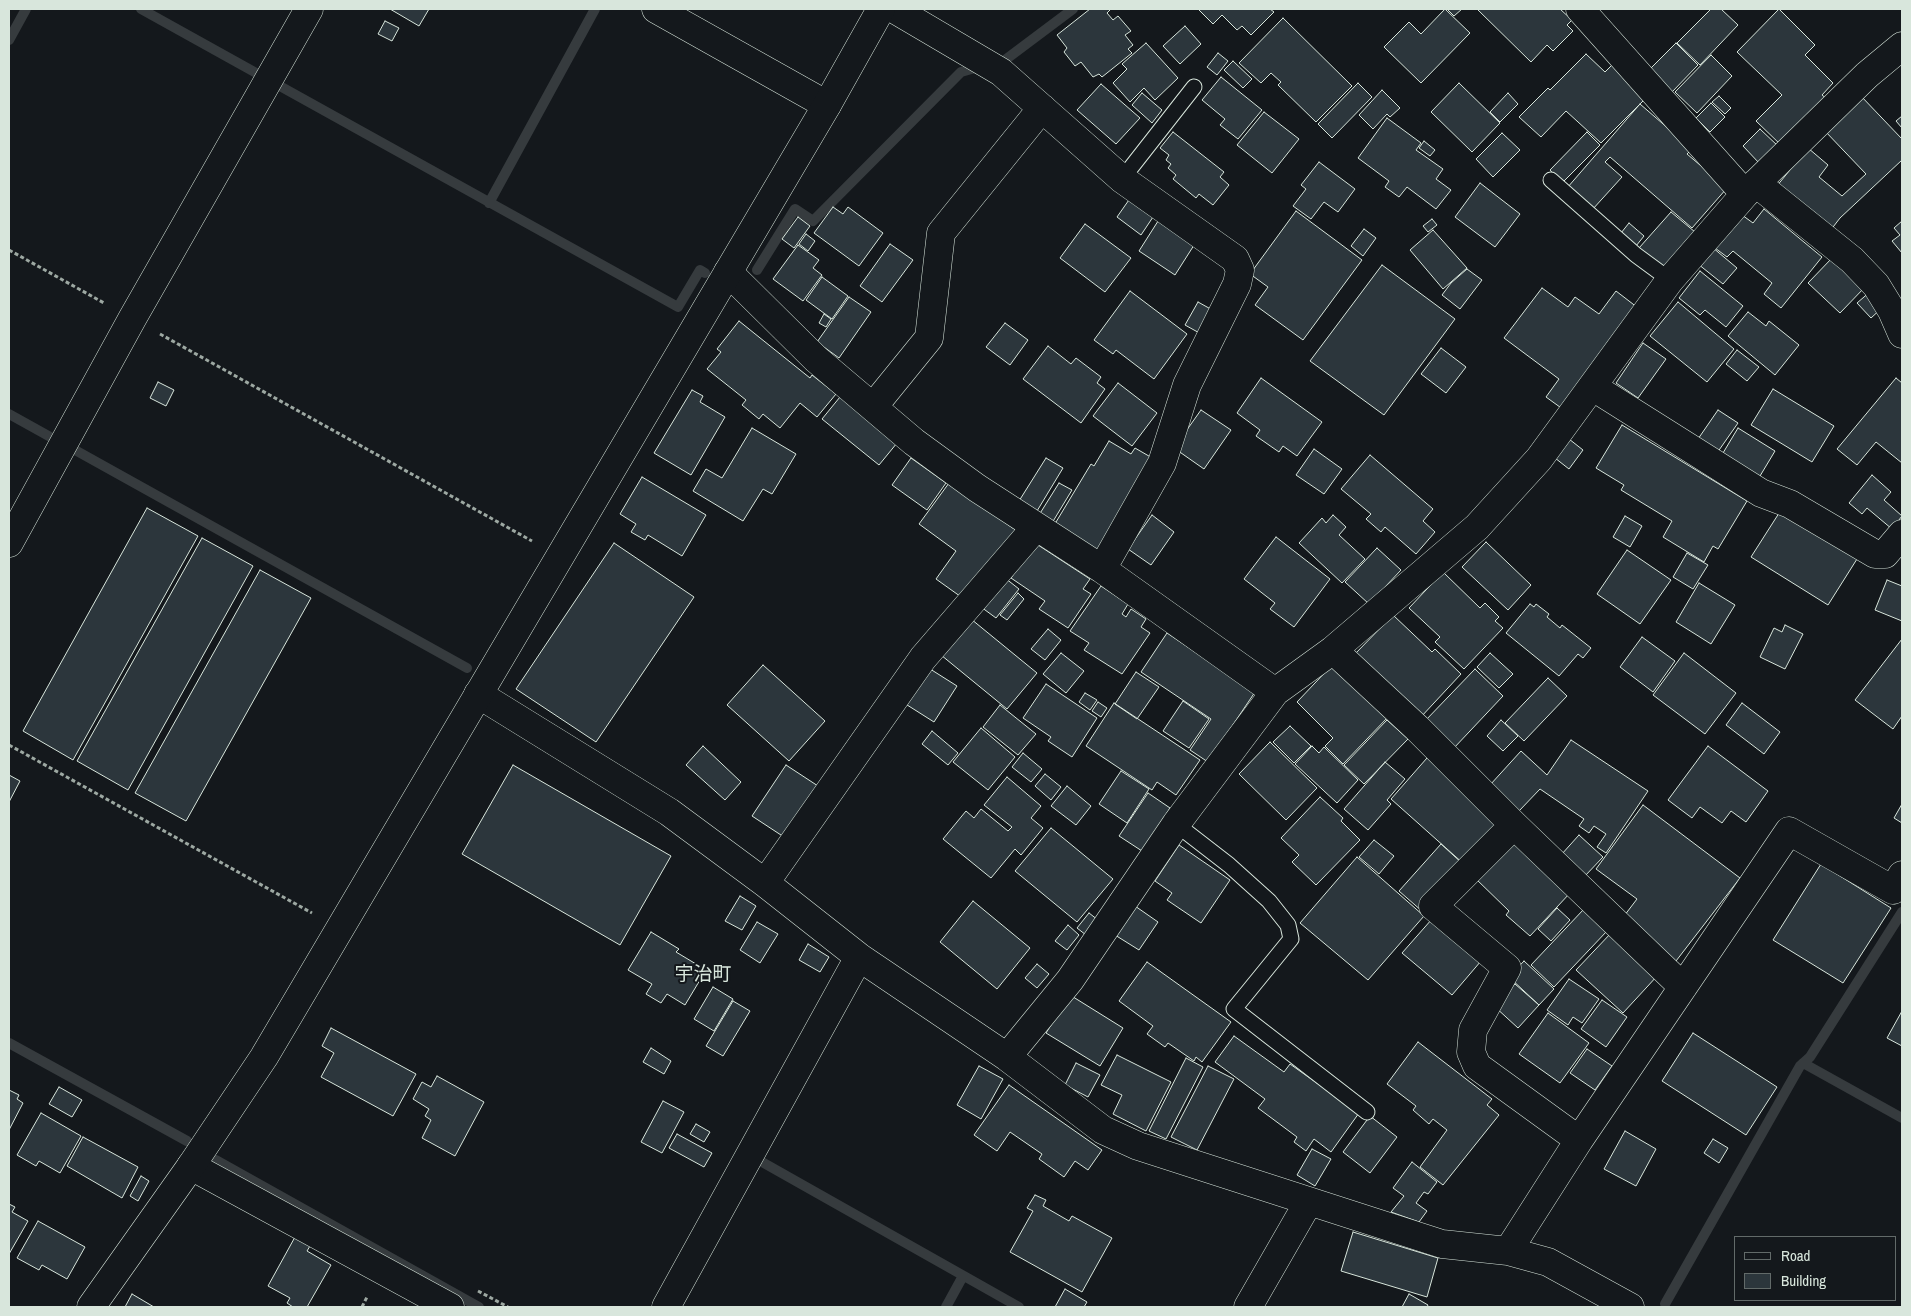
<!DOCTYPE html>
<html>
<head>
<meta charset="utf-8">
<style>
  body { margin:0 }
  #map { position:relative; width:1911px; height:1316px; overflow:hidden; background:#14181c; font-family:"Archivo Narrow",sans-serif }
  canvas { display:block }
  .frame { position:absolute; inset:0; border:10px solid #d8e6dc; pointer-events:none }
  .legend { position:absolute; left:1734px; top:1236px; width:162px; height:65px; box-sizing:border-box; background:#14181c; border:1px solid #626a69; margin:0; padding:6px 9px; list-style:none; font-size:15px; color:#d8e6dc }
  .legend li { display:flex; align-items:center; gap:10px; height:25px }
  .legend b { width:25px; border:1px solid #626a69 }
</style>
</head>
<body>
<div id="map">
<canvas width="1911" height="1316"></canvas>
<div class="frame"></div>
<ul class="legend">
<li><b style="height:6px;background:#14181c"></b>Road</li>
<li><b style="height:14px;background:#2c363c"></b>Building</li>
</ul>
</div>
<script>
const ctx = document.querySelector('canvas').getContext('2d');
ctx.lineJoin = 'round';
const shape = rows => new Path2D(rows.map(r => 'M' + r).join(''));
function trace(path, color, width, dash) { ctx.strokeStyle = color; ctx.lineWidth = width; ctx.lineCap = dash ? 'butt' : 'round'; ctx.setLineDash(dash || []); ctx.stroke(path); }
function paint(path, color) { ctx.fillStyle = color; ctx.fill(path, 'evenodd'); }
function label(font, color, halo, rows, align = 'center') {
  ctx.font = font + ' "Archivo Narrow","Noto Sans JP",sans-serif'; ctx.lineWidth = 4; ctx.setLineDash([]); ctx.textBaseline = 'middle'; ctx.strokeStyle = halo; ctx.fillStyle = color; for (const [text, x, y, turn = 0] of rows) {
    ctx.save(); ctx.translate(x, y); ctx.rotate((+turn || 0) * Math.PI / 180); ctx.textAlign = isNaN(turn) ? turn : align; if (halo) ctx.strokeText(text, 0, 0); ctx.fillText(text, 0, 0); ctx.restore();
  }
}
trace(shape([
  [141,9,258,74],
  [9,40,26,9],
  [1005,60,1073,9],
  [278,85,678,307,700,270,705,273],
  [489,203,595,9],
  [757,270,795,209,813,221,961,72,975,68,981,71],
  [9,414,54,439],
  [75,450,467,668],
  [9,1043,187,1141],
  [1803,1063,1902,1118],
  [216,1160,479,1307],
  [762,1162,1019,1307],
  [1665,1304,1800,1066,1810,1057,1902,912],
  [946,1307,963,1276]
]), '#363b3e', 10);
const building = shape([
  [390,9,429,9,419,26,390,9],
  [1090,9,1111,9,1107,13,1113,20,1118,16,1131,31,1125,35,1133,45,1128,49,1132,53,1102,77,1099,74,1093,77,1081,62,1075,66,1064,52,1067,48,1057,35,1090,9],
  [1198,9,1270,9,1274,12,1251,35,1242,26,1237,30,1222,15,1213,24,1198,9],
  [1445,9,1470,33,1421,83,1384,47,1409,22,1421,34,1445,9],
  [1447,9,1462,9,1454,16,1447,9],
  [1477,9,1560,9,1572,20,1567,25,1573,31,1553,51,1547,45,1531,62,1477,9],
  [1711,9,1721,9,1738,25,1700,65,1677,43,1711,9],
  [1779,9,1815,45,1805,55,1833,83,1822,95,1827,99,1782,146,1756,121,1782,95,1737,52,1779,9],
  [1283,18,1352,86,1316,122,1278,85,1281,82,1271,73,1261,83,1239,63,1283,18],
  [385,21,399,28,392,41,378,34,385,21],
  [1185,26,1201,44,1180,64,1163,46,1185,26],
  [1146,43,1178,78,1155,100,1144,88,1130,102,1113,83,1127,69,1122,64,1146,43],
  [1676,43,1698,65,1672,92,1649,70,1676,43],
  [1218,53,1228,61,1217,75,1207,67,1218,53],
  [1586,54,1605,72,1612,65,1646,98,1601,143,1566,111,1541,137,1519,117,1548,88,1550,90,1586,54],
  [1711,55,1732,76,1697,113,1675,92,1711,55],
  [1233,61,1252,79,1243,88,1224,70,1233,61],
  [1221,77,1262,110,1238,139,1220,125,1225,119,1202,100,1221,77],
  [1358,83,1372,97,1332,138,1318,124,1358,83],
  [1459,83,1500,123,1472,152,1431,112,1459,83],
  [1101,84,1140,118,1116,144,1077,110,1101,84],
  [1382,90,1400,108,1390,117,1387,114,1373,129,1359,115,1382,90],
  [1142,93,1162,110,1152,123,1132,105,1142,93],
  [1508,93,1518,104,1500,122,1490,112,1508,93],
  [1860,95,1902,139,1902,160,1840,218,1830,231,1776,187,1808,148,1828,165,1819,177,1842,196,1866,174,1824,130,1860,95],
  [1719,96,1731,108,1725,114,1712,102,1719,96],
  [1711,103,1725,117,1710,132,1696,118,1711,103],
  [1640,104,1692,149,1687,154,1727,188,1692,228,1610,157,1605,162,1622,177,1592,210,1567,188,1640,104],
  [1264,112,1299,139,1272,173,1237,145,1264,112],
  [1902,116,1902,128,1896,121,1902,116],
  [1387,118,1421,143,1416,150,1443,169,1436,179,1451,190,1436,209,1407,187,1399,197,1385,187,1389,181,1358,158,1387,118],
  [1760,129,1778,146,1760,164,1743,146,1760,129],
  [1173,132,1224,172,1220,177,1229,185,1213,205,1199,194,1196,198,1173,179,1176,175,1168,168,1171,164,1166,160,1169,155,1160,148,1173,132],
  [1587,132,1600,145,1562,183,1550,170,1587,132],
  [1502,133,1520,150,1493,177,1476,159,1502,133],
  [1424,141,1435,150,1430,156,1419,148,1424,141],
  [1319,162,1355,189,1338,212,1324,202,1311,219,1293,206,1306,189,1301,185,1319,162],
  [1480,183,1520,214,1495,247,1455,217,1480,183],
  [1131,197,1155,214,1141,235,1117,217,1131,197],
  [833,207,843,214,848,207,883,233,859,266,814,233,833,207],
  [1764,209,1822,257,1781,308,1764,294,1772,283,1733,251,1727,257,1715,248,1742,215,1753,223,1764,209],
  [1296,211,1362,260,1303,340,1255,305,1268,287,1250,274,1296,211],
  [1671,212,1695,232,1663,269,1639,248,1671,212],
  [798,217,810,226,794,248,782,239,798,217],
  [1160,218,1196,242,1175,275,1139,251,1160,218],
  [1432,219,1437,225,1428,232,1423,226,1432,219],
  [1902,221,1902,253,1892,241,1900,235,1894,228,1902,221],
  [1629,223,1644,236,1636,246,1621,233,1629,223],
  [1085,224,1131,258,1105,292,1060,258,1085,224],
  [1364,229,1376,238,1363,256,1351,246,1364,229],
  [1433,230,1467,268,1443,289,1410,250,1433,230],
  [806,234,815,241,808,251,799,244,806,234],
  [890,244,913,260,882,302,860,286,890,244],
  [798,245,819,260,813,268,822,275,803,301,773,279,798,245],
  [1712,247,1737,268,1723,284,1698,264,1712,247],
  [1833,257,1865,287,1840,313,1808,283,1833,257],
  [1382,265,1455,319,1384,415,1310,361,1382,265],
  [1467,269,1482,280,1460,309,1442,295,1451,283,1467,269],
  [1700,271,1743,306,1726,327,1705,310,1700,315,1679,298,1700,271],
  [822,277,848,296,832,319,806,300,822,277],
  [1542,288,1568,307,1575,297,1599,314,1616,291,1642,311,1564,410,1546,397,1559,379,1504,338,1542,288],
  [1130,291,1187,334,1154,379,1116,350,1113,354,1094,340,1130,291],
  [1871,291,1884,306,1871,318,1857,303,1871,291],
  [849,297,871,312,839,358,817,342,849,297],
  [1198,302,1216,312,1203,335,1185,325,1198,302],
  [1678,302,1734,349,1707,382,1650,336,1678,302],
  [1748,312,1766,326,1769,321,1799,345,1775,375,1728,336,1748,312],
  [824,314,831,319,826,327,819,323,824,314],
  [739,321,810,378,812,375,836,394,817,417,800,403,780,428,763,414,759,419,742,405,746,400,707,369,721,352,717,349,739,321],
  [1005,323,1028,340,1010,365,986,347,1005,323],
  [1643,343,1666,359,1638,398,1616,383,1643,343],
  [1048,346,1071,364,1076,358,1101,377,1097,383,1105,389,1081,423,1023,379,1048,346],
  [1441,348,1466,367,1446,393,1421,374,1441,348],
  [1737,350,1759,367,1747,381,1726,364,1737,350],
  [1261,378,1322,422,1297,456,1283,446,1279,452,1256,436,1260,430,1237,413,1261,378],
  [1896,378,1902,383,1902,463,1876,442,1857,465,1837,449,1896,378],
  [158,382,174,390,166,406,150,398,158,382],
  [1118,383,1157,413,1132,446,1093,416,1118,383],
  [1773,389,1834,426,1812,462,1751,425,1773,389],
  [692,390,703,396,700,402,725,417,691,475,654,453,692,390],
  [840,397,897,443,879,465,822,419,840,397],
  [1201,410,1231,430,1204,469,1174,448,1201,410],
  [1718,410,1738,423,1717,453,1698,439,1718,410],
  [1622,425,1747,501,1718,549,1713,546,1704,562,1663,537,1672,521,1621,490,1624,485,1596,468,1622,425],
  [752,428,796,454,772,494,763,489,743,521,693,491,706,469,722,478,752,428],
  [1738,428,1775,451,1757,481,1720,458,1738,428],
  [1569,439,1583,450,1569,469,1555,458,1569,439],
  [1109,441,1131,454,1135,448,1154,459,1097,554,1053,527,1091,464,1094,466,1109,441],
  [1314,449,1342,469,1324,494,1296,475,1314,449],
  [1370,455,1433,509,1423,521,1435,532,1416,554,1385,527,1381,532,1366,519,1371,514,1341,489,1370,455],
  [911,458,946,483,927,510,892,485,911,458],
  [1046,458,1063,468,1037,511,1019,501,1046,458],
  [1872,475,1891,492,1884,500,1902,516,1892,529,1867,508,1862,514,1849,503,1872,475],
  [642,477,706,515,682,556,648,535,645,540,631,532,636,524,620,514,642,477],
  [949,483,1017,531,964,599,936,579,956,551,919,524,949,483],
  [1059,483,1072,490,1052,523,1039,515,1059,483],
  [147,508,198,536,73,760,23,731,147,508],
  [1781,510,1857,559,1828,605,1751,557,1781,510],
  [1152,515,1174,532,1151,565,1128,549,1152,515],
  [1333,515,1346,527,1339,535,1365,559,1342,583,1299,543,1322,518,1326,523,1333,515],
  [1625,516,1642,526,1630,547,1613,537,1625,516],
  [1276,537,1330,579,1294,627,1270,609,1275,603,1244,579,1276,537],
  [202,538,253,566,128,790,77,761,202,538],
  [1486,542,1531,585,1508,610,1462,567,1486,542],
  [614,543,694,597,596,742,516,689,614,543],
  [1035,543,1090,579,1083,589,1091,594,1068,628,1039,609,1045,601,1011,578,1035,543],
  [1377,548,1401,570,1369,604,1345,582,1377,548],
  [1627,550,1671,580,1640,624,1597,594,1627,550],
  [1687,553,1708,565,1693,589,1673,577,1687,553],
  [260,570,311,598,186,821,135,793,260,570],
  [1443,572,1480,608,1485,603,1499,617,1495,621,1503,628,1464,669,1435,642,1440,637,1409,608,1443,572],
  [1005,578,1019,589,996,618,981,607,1005,578],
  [1887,580,1902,586,1902,621,1875,610,1887,580],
  [1699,583,1735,605,1711,644,1676,622,1699,583],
  [1101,586,1128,604,1122,614,1126,617,1131,609,1146,619,1141,627,1150,633,1122,674,1084,650,1089,643,1070,631,1101,586],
  [1018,593,1024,599,1007,620,1000,615,1018,593],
  [1530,604,1534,607,1536,604,1549,614,1547,617,1560,628,1562,625,1591,648,1583,658,1578,654,1559,676,1506,633,1530,604],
  [1393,615,1432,652,1435,649,1461,674,1420,718,1354,655,1393,615],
  [971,619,1037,673,1007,709,941,655,971,619],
  [1785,625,1803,634,1785,669,1760,657,1774,628,1782,632,1785,625],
  [1048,629,1061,640,1045,660,1031,649,1048,629],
  [1167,633,1255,692,1208,762,1190,750,1211,719,1141,672,1167,633],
  [1642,637,1675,661,1653,692,1620,667,1642,637],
  [1902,639,1902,716,1893,729,1855,700,1902,639],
  [1061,653,1084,671,1066,693,1043,674,1061,653],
  [1490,653,1513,674,1499,688,1477,667,1490,653],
  [1684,653,1736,693,1705,734,1653,695,1684,653],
  [1333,664,1388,717,1343,764,1325,746,1333,738,1297,702,1333,664],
  [763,665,825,721,789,761,727,705,763,665],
  [927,667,957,686,934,722,904,703,927,667],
  [1475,669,1503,696,1453,749,1424,722,1475,669],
  [1136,672,1159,687,1137,719,1115,704,1136,672],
  [1548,678,1567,696,1524,741,1505,723,1548,678],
  [1046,684,1097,718,1072,757,1048,741,1051,737,1023,718,1046,684],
  [1085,693,1097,700,1090,710,1079,702,1085,693],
  [1183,701,1209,719,1189,748,1163,731,1183,701],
  [1098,702,1107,708,1101,717,1092,711,1098,702],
  [1114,703,1200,760,1176,795,1157,782,1152,790,1086,746,1114,703],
  [1742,703,1780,732,1764,754,1726,725,1742,703],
  [1000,705,1036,734,1018,755,983,727,1000,705],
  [1387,720,1408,739,1364,784,1344,765,1387,720],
  [1501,720,1518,736,1503,751,1487,736,1501,720],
  [1290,726,1311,746,1294,763,1273,742,1290,726],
  [981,728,1015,757,988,790,953,762,981,728],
  [932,731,958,753,948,765,922,744,932,731],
  [1571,740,1648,791,1606,853,1597,847,1606,834,1594,826,1589,833,1579,826,1584,819,1540,789,1519,811,1490,785,1521,751,1547,775,1571,740],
  [1270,742,1317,788,1286,820,1239,774,1270,742],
  [703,746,741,782,725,800,686,765,703,746],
  [1312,746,1319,753,1324,747,1358,780,1337,803,1295,764,1312,746],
  [1708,746,1768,791,1746,822,1731,811,1722,823,1700,807,1692,818,1668,800,1708,746],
  [1023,753,1042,769,1031,782,1012,767,1023,753],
  [1427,758,1501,824,1465,865,1391,799,1427,758],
  [1385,762,1405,779,1387,800,1391,804,1368,830,1344,809,1385,762],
  [513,765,671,856,620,945,462,854,513,765],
  [786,765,818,786,784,837,752,816,786,765],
  [1121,771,1149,789,1127,823,1099,804,1121,771],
  [1045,774,1061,787,1051,800,1035,786,1045,774],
  [9,775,20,781,9,802,9,775],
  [1007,777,1041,806,1031,818,1043,828,1021,855,1015,849,991,878,943,839,966,811,974,818,981,809,1008,831,1012,827,984,805,1007,777],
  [1067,786,1091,806,1076,825,1051,806,1067,786],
  [1148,793,1170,808,1142,851,1119,836,1148,793],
  [1320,797,1343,818,1341,821,1360,840,1316,885,1292,862,1299,855,1281,838,1320,797],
  [1902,804,1902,823,1894,818,1902,804],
  [1643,805,1740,878,1676,961,1621,920,1637,899,1596,869,1643,805],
  [1051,828,1113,879,1077,922,1015,871,1051,828],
  [1579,835,1603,857,1584,877,1561,855,1579,835],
  [1512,839,1570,893,1530,936,1506,915,1509,911,1475,878,1512,839],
  [1374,840,1394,856,1379,874,1359,857,1374,840],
  [1441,844,1464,865,1423,912,1399,891,1441,844],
  [1179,845,1230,880,1201,923,1167,900,1172,893,1155,881,1179,845],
  [1357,857,1424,916,1368,980,1300,923,1357,857],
  [1821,864,1891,908,1843,983,1773,940,1821,864],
  [740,896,756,906,742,930,725,921,740,896],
  [973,901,1030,948,997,989,940,942,973,901],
  [1135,906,1158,922,1139,950,1115,935,1135,906],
  [1557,908,1570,920,1551,941,1538,929,1557,908],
  [1584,909,1607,931,1554,987,1531,965,1584,909],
  [1089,913,1098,920,1086,935,1077,928,1089,913],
  [1432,919,1481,961,1452,995,1402,953,1432,919],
  [757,922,778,934,760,963,740,950,757,922],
  [1068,925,1079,935,1067,950,1055,941,1068,925],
  [651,932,679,949,676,952,706,970,685,1005,667,994,661,1003,646,994,652,984,628,970,651,932],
  [1612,932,1658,975,1623,1013,1576,970,1612,932],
  [808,944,829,957,820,972,799,960,808,944],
  [1524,961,1554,989,1539,1005,1509,977,1524,961],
  [1147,962,1231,1022,1202,1062,1196,1057,1194,1061,1168,1043,1165,1047,1147,1034,1153,1026,1119,1001,1147,962],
  [1037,964,1049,974,1037,988,1025,978,1037,964],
  [1569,979,1599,999,1582,1023,1573,1017,1568,1025,1547,1010,1569,979],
  [1515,984,1539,1005,1518,1028,1494,1006,1515,984],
  [713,987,733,999,714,1031,694,1019,713,987],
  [1070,995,1123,1028,1100,1066,1046,1033,1070,995],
  [1602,1000,1627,1017,1606,1047,1581,1029,1602,1000],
  [733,1001,750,1011,723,1056,706,1046,733,1001],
  [1902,1011,1902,1046,1887,1038,1902,1011],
  [1548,1013,1589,1043,1560,1083,1519,1054,1548,1013],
  [331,1028,416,1074,393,1116,321,1077,334,1053,322,1046,331,1028],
  [1693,1033,1777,1087,1746,1135,1662,1081,1693,1033],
  [1234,1036,1284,1072,1290,1064,1359,1113,1331,1152,1314,1139,1306,1151,1294,1142,1297,1137,1258,1108,1265,1099,1215,1062,1234,1036],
  [1418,1042,1492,1099,1487,1105,1499,1115,1443,1185,1420,1167,1447,1130,1433,1119,1429,1124,1413,1110,1416,1106,1387,1084,1418,1042],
  [651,1048,671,1061,664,1074,643,1062,651,1048],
  [1587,1049,1612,1066,1595,1090,1570,1073,1587,1049],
  [1117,1055,1171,1082,1146,1131,1113,1114,1122,1095,1101,1085,1117,1055],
  [1186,1058,1203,1067,1166,1139,1149,1131,1186,1058],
  [1076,1063,1100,1075,1088,1097,1065,1085,1076,1063],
  [979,1066,1003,1079,981,1119,957,1105,979,1066],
  [1208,1066,1234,1079,1197,1150,1171,1137,1208,1066],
  [437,1076,484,1102,455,1156,422,1138,431,1120,425,1116,429,1109,413,1099,422,1082,431,1087,437,1076],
  [1009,1085,1102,1150,1088,1170,1075,1161,1064,1177,1039,1159,1042,1154,1010,1132,997,1151,974,1135,1009,1085],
  [59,1087,82,1100,72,1117,49,1104,59,1087],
  [9,1090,19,1095,17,1099,23,1103,9,1130,9,1090],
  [663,1101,684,1112,662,1153,641,1142,663,1101],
  [41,1113,81,1136,60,1173,39,1161,36,1166,17,1155,41,1113],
  [1370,1116,1397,1137,1370,1173,1343,1152,1370,1116],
  [696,1124,710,1132,704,1142,690,1134,696,1124],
  [1625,1131,1656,1149,1636,1186,1604,1169,1625,1131],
  [677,1134,712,1153,704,1167,669,1148,677,1134],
  [83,1137,138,1167,122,1198,67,1166,83,1137],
  [1713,1139,1728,1148,1719,1163,1704,1153,1713,1139],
  [1312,1149,1331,1159,1315,1186,1297,1175,1312,1149],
  [1412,1162,1437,1182,1428,1194,1424,1192,1416,1203,1427,1211,1419,1222,1391,1212,1404,1196,1393,1188,1412,1162],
  [141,1176,149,1181,138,1201,130,1196,141,1176],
  [1035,1195,1046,1200,1043,1206,1069,1221,1072,1216,1112,1238,1082,1292,1010,1252,1033,1211,1027,1208,1035,1195],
  [9,1204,15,1207,12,1212,28,1221,9,1254,9,1204],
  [38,1221,85,1247,67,1279,42,1265,39,1270,17,1258,38,1221],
  [1353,1232,1438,1258,1427,1297,1341,1271,1353,1232],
  [295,1237,310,1246,307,1251,331,1265,307,1307,293,1307,287,1303,290,1298,268,1286,295,1237],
  [1065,1289,1087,1302,1084,1307,1055,1307,1065,1289],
  [132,1294,154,1307,125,1307,132,1294],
  [1409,1294,1428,1305,1427,1307,1402,1307,1409,1294]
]);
paint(building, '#2c363c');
trace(building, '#d8e6dc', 1);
const service = shape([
  [1122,179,1194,87],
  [1551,180,1636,255,1670,280],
  [1176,824,1229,865,1269,901,1288,925,1291,939,1234,1009,1367,1112]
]);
const minor = shape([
  [656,9,827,105],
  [894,9,1001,72,1122,179,1235,259,1240,270,1237,284,1187,385,1162,463,1102,569],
  [1580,9,1745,194],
  [1756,183,1852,260,1876,285,1892,311,1902,334],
  [728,272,816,359,914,442,977,488,1102,569,1275,692],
  [1593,387,1761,493,1790,504,1875,554,1885,554,1902,534],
  [873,407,929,338,941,233,1042,108],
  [9,543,132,319,309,9],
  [1333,650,1417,728,1514,825,1683,987],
  [478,694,669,812,765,883,859,957,1007,1057,1103,1130,1138,1146,1442,1244,1508,1251,1548,1262,1630,1307],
  [1514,825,1433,906,1507,968,1473,1030,1471,1052,1477,1066,1579,1140],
  [765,883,923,658,1036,527],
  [1007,1057,1070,980,1176,824,1275,692,1333,650,1477,527,1539,459,1670,280,1745,194,1867,75,1902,46],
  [191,1166,450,1307],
  [1508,1251,1579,1140,1789,831,1893,890,1902,875],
  [666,1307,859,957],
  [1248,1307,1309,1201]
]);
const tertiary = shape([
  [91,1307,191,1166,264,1057,827,105,881,9]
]);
trace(service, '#d8e6dc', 17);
trace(minor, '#d8e6dc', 29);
trace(tertiary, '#d8e6dc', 29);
trace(shape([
  [9,250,104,303],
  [160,334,532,541],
  [9,745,312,913],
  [478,1291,508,1307],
  [362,1307,367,1297]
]), '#9da8a2', 3, [4, 2.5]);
trace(service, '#14181c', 15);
trace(minor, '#14181c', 28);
trace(tertiary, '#14181c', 28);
label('19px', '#d8e6dc', '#14181c', [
  ["宇治町",703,975]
]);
</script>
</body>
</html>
